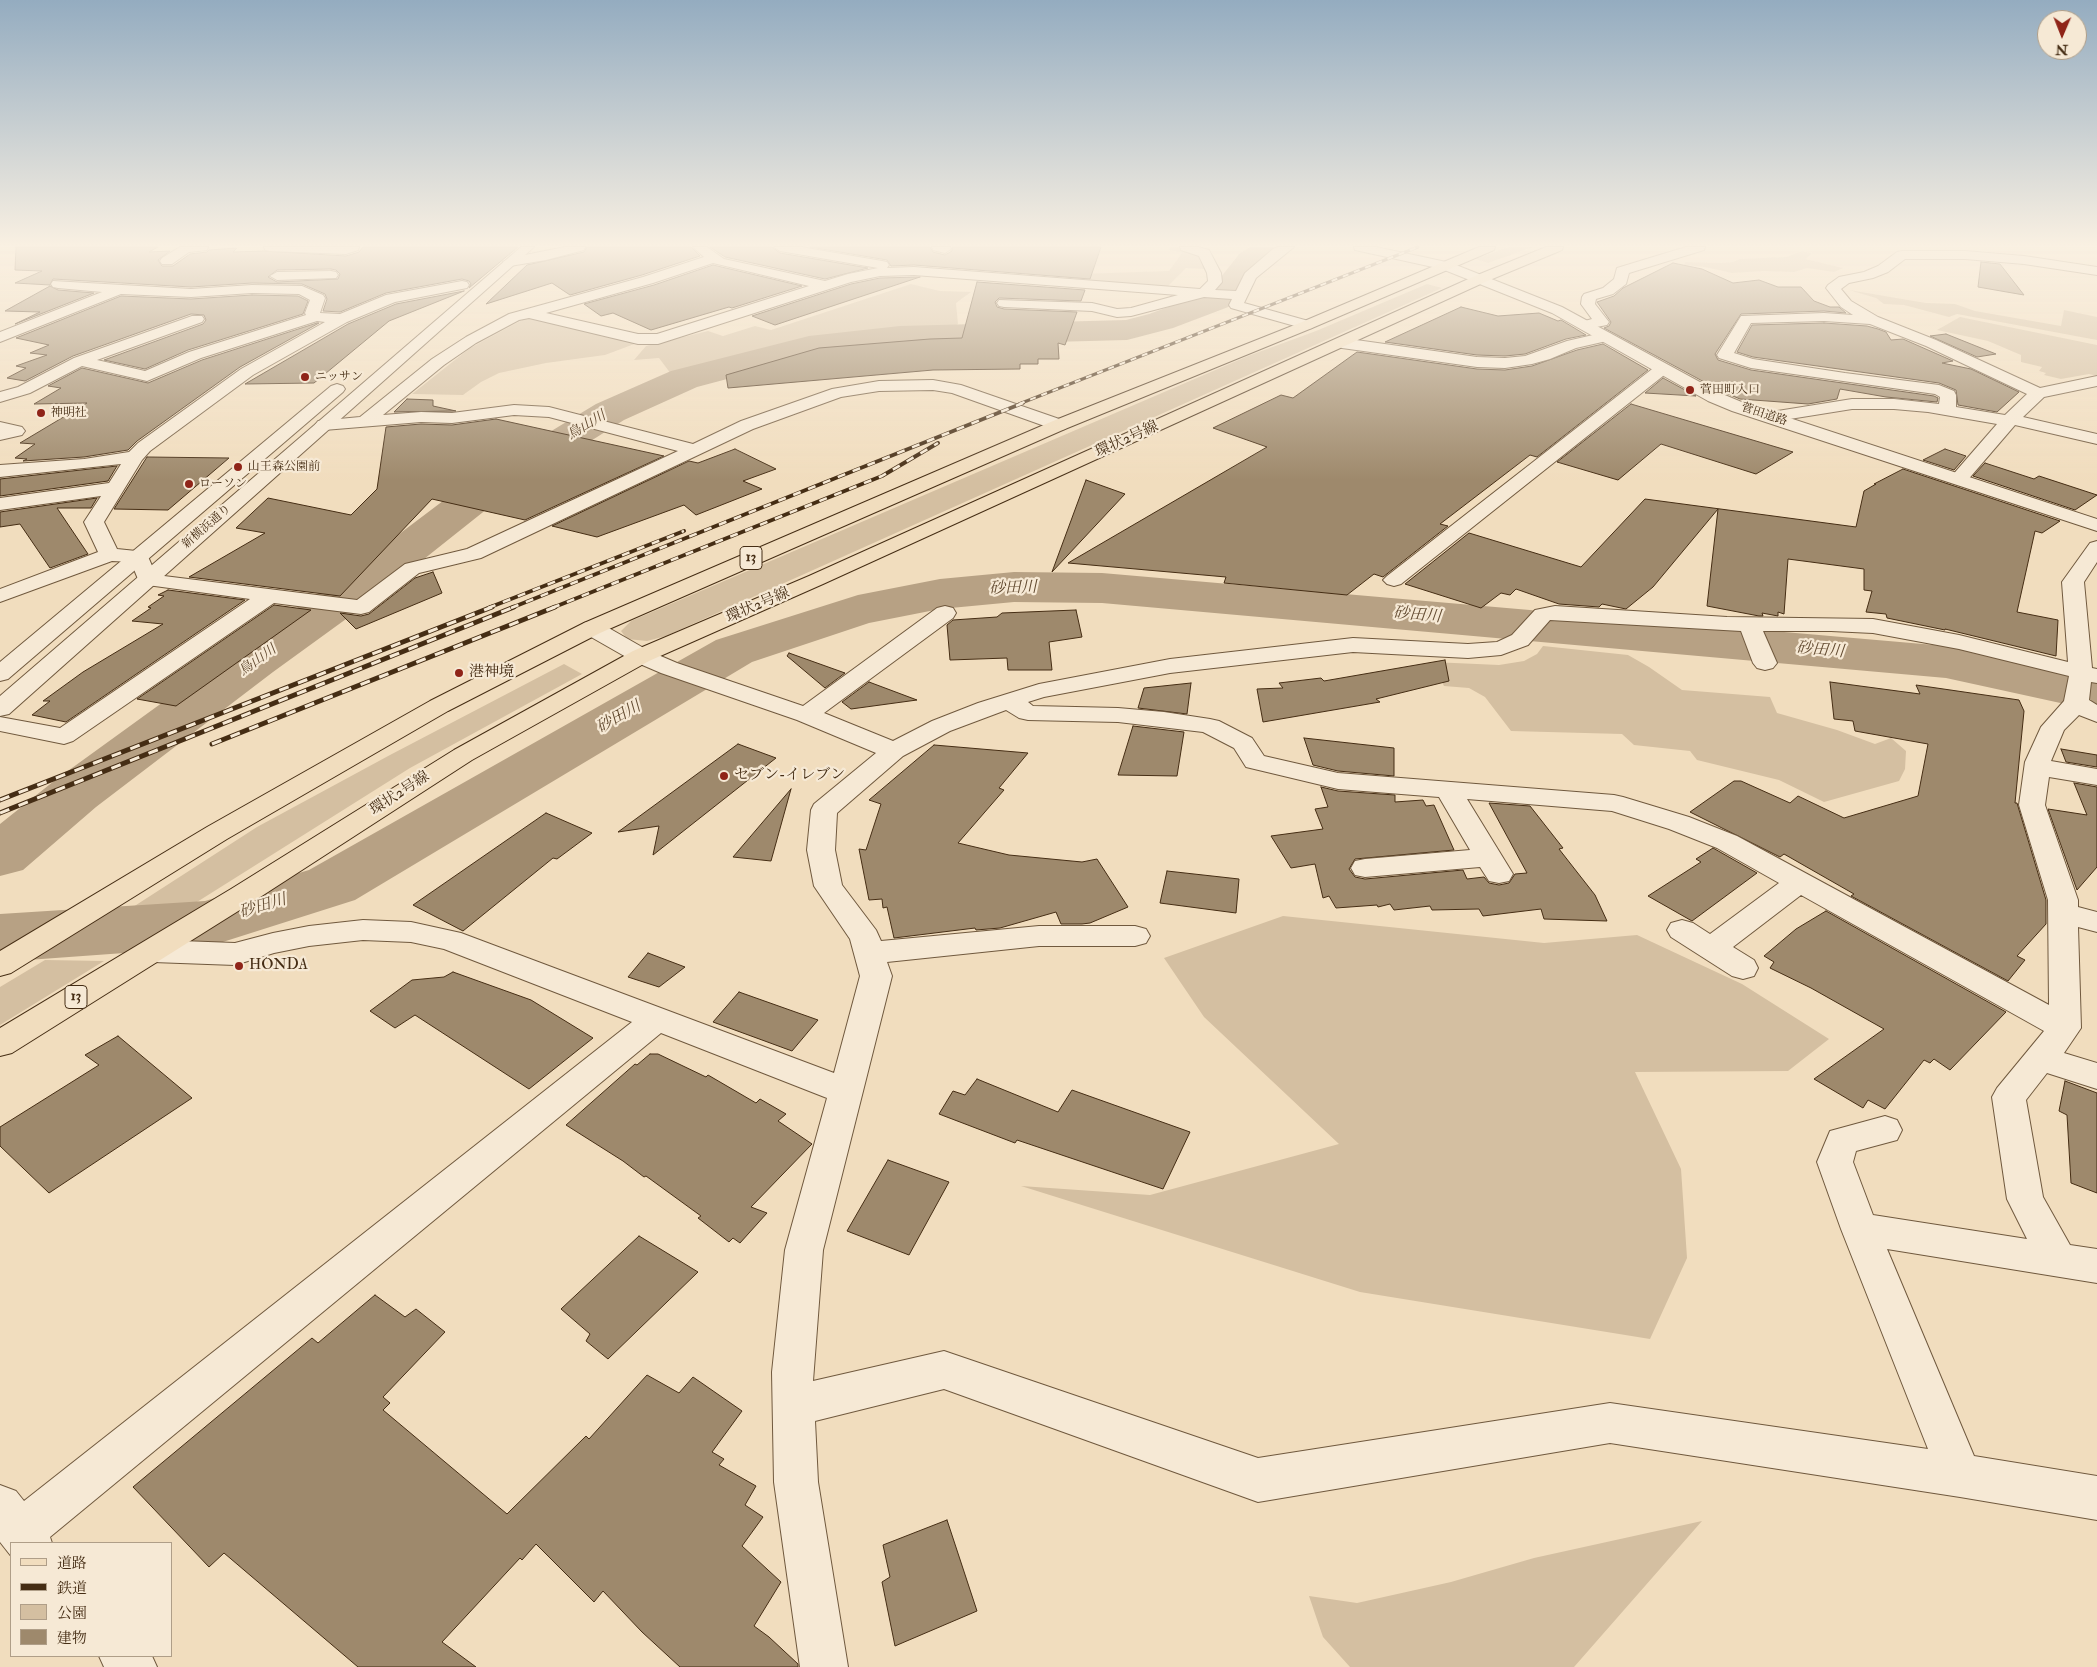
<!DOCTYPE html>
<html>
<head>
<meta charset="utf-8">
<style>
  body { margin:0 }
  #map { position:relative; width:2097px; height:1667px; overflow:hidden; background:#f1ddbe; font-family:"IM FELL Double Pica","Noto Serif JP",serif }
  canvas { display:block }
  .legend { position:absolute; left:10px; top:1542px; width:162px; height:115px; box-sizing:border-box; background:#f6e9d5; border:1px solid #af9e88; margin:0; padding:6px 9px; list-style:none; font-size:15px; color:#452d14 }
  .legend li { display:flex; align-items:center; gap:10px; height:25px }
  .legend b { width:25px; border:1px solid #af9e88 }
  .north { position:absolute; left:2037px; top:10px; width:50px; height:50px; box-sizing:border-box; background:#f6e9d5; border:1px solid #af9e88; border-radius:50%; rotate:181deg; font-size:14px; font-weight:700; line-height:20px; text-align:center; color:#452d14 }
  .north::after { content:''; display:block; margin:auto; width:18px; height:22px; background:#8f2418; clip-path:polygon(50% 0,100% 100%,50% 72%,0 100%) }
</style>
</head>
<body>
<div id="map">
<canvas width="2097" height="1667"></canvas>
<ul class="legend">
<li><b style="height:6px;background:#f1ddbe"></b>道路</li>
<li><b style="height:6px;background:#452d14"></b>鉄道</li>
<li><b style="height:14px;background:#d4bfa1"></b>公園</li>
<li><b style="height:14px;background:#9e896c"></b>建物</li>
</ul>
<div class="north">N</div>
</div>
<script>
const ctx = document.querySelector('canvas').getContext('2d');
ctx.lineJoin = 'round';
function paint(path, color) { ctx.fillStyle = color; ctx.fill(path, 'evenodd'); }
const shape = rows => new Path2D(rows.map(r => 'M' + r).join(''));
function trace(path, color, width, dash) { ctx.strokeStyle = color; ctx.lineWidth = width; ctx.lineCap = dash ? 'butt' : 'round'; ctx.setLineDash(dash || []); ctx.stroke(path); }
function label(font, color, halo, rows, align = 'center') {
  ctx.font = font + ' "IM FELL Double Pica","Noto Serif JP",serif'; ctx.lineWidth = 4.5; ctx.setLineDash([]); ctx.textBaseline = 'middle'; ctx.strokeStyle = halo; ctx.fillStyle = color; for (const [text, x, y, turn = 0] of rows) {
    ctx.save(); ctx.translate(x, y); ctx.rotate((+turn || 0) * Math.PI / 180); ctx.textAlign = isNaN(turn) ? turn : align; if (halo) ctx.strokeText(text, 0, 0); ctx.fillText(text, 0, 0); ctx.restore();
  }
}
paint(shape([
  [1170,247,1180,247,1202,257,1206,269,1186,268,1167,287,1074,280,1078,274,1169,271,1182,253,1169,250],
  [1509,247,1533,247,1488,263,1475,259],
  [1801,251,1812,253,1806,259,1843,268,1834,272,1807,268,1794,272,1763,271,1732,273,1705,267,1684,265,1685,262,1721,263,1733,262,1740,259,1787,257],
  [911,284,940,291,971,292,956,303,958,324,945,333,895,334,802,344,674,378,659,358,634,360,646,346,708,331,723,336,755,326,771,330],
  [1427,284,1442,288,666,636,647,641,627,639,621,631,631,621,1248,356,1316,331],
  [1849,290,1926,303,1955,304,1975,311,2061,326,2064,310,2097,317,2097,340,1957,314,1949,317,1904,305,1884,304,1876,298],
  [1960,317,2097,345,2097,376,2089,374,2061,379,2044,375,2046,373,2039,371,2042,367,2021,362,2021,355,1988,341,1937,330],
  [534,318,637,343,605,355,546,363,499,373,481,382,463,395,412,394,470,348,524,319],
  [1543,646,1628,655,1649,667,1682,690,1770,697,1777,713,1837,730,1875,744,1891,738,1906,751,1905,769,1899,781,1824,802,1779,780,1697,760,1690,751,1634,745,1622,734,1511,731,1485,697,1469,688,1444,686,1432,662,1499,665,1524,661,1537,654],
  [564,664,582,674,410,768,189,907,133,907,257,827,390,755],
  [1283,916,1544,943,1637,935,1742,984,1829,1039,1788,1071,1635,1072,1681,1169,1687,1258,1650,1339,1360,1292,1021,1186,1150,1195,1339,1144,1204,1017,1164,958],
  [45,960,104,961,0,1025,0,987],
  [1702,1521,1574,1667,1350,1667,1323,1637,1309,1596,1357,1603,1451,1582,1534,1558]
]), '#d4bfa1');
paint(shape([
  [1250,247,1286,247,1281,253,1262,265,1231,306,1173,328,1127,340,900,346,810,357,697,387,624,420,502,497,375,598,273,672,96,807,23,870,0,876,0,824,54,781,235,650,341,578,472,479,596,404,671,371,809,336,900,326,1126,320,1149,314,1209,292,1240,253,1250,247],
  [1014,572,1102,573,1946,646,2097,679,2097,711,1946,678,1102,603,1014,602,940,609,869,623,752,662,355,900,207,947,0,962,0,914,205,901,309,870,716,640,858,595,940,579,1014,572]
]), '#b7a184');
const building = shape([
  [16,247,158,247,149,252,170,251,158,260,162,266,173,266,190,254,207,252,209,250,237,248,233,252,264,251,346,256,359,252,363,247,518,247,469,288,471,284,469,281,462,279,386,293,340,312,323,311,327,299,325,294,302,284,252,283,191,287,53,279,50,285,15,283,42,271,15,270,16,247],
  [331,269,336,270,340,274,338,279,277,282,268,277,277,270,331,269],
  [587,247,691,247,700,256,642,275,570,295,552,283,486,304,527,265,584,252,587,247],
  [710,247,772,247,780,253,868,268,825,279,725,257,710,247],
  [810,247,930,247,933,252,945,255,952,251,952,247,1101,247,1090,279,914,265,891,266,887,260,810,247],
  [1981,262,2000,264,2024,295,1978,287,1981,262],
  [1673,263,1702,269,1733,283,1759,280,1778,287,1801,287,1814,301,1830,307,1839,307,1846,313,1824,311,1741,314,1715,354,1718,360,1751,370,1934,396,1938,398,1937,402,1886,397,1840,389,1837,399,1808,404,1740,399,1721,391,1604,328,1609,326,1611,322,1597,302,1614,296,1623,288,1673,263],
  [713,265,802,286,732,308,729,307,651,330,613,313,601,316,584,304,654,285,713,265],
  [920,277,775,325,752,316,851,284,880,278,920,277],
  [977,282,1085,290,1081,301,999,298,995,302,997,307,1004,309,1077,312,1065,345,1058,343,1059,359,1038,359,1038,364,1020,364,1020,369,933,370,728,388,726,375,819,348,930,339,962,338,977,282],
  [50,286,58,290,94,293,15,324,40,312,5,311,50,286],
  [464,291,389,321,314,383,245,384,348,324,396,304,464,291],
  [252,295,298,296,308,301,303,314,188,350,145,369,104,360,203,324,206,320,204,315,191,314,73,356,25,381,7,378,26,368,16,366,47,355,30,353,49,345,16,338,121,296,191,299,252,295],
  [1461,307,1498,316,1539,313,1558,321,1561,320,1586,335,1566,339,1525,354,1505,356,1477,355,1385,342,1461,307],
  [317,323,319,323,240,367,137,441,128,450,84,457,23,461,27,459,15,458,35,444,20,443,87,403,34,404,61,388,48,386,82,368,148,383,202,360,317,323],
  [1824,323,1867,326,1878,329,1886,332,1891,340,1903,339,1953,361,1942,363,1971,369,2019,392,1997,412,1958,405,1956,390,1939,383,1753,357,1737,352,1752,325,1824,323],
  [1946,334,1996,354,1977,357,1930,336,1946,334],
  [1603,344,1648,370,1537,457,1530,455,1440,524,1448,526,1383,577,1374,574,1347,595,1224,583,1226,577,1068,563,1267,447,1213,428,1281,395,1293,398,1357,352,1477,369,1505,370,1532,366,1577,350,1603,344],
  [1663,378,1696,396,1645,393,1663,378],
  [407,399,433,400,433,406,456,411,394,412,407,399],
  [1631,404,1793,452,1756,474,1661,444,1618,480,1557,462,1631,404],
  [496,419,664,456,525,520,432,499,340,596,189,577,265,533,236,528,268,498,351,515,377,489,386,427,421,424,452,425,496,419],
  [735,449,776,469,743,481,762,489,696,515,684,505,597,537,552,526,689,461,698,463,735,449],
  [1945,449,1966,456,1954,470,1923,460,1945,449],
  [147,457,229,458,168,510,114,509,147,457],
  [1985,463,2034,479,2039,476,2097,495,2075,510,1973,476,1985,463],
  [117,466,108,481,0,496,0,479,117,466],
  [1903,469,2060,521,2042,533,2035,531,2017,612,2058,620,2056,656,1945,629,1945,630,1887,618,1886,614,1866,612,1872,591,1864,590,1864,569,1788,559,1784,614,1778,612,1778,616,1762,613,1763,616,1759,616,1707,606,1718,509,1653,587,1626,609,1602,604,1599,607,1559,604,1516,589,1510,595,1501,593,1481,608,1405,584,1469,533,1581,567,1645,499,1856,527,1864,491,1876,484,1874,484,1903,469],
  [1086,480,1125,494,1052,572,1086,480],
  [97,498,91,508,57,508,88,554,50,568,20,524,0,527,0,512,97,498],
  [433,572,442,593,356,629,340,613,361,616,369,614,415,578,433,572],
  [168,590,245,600,66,722,32,715,50,701,43,701,83,672,163,624,132,621,151,608,148,607,164,596,158,595,168,590],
  [274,605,311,610,176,706,137,699,274,605],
  [1076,610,1082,637,1049,642,1052,670,1008,670,1007,658,950,660,947,625,953,620,997,617,1002,613,1076,610],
  [789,653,845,673,825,688,787,656,789,653],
  [1445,660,1449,681,1376,699,1380,702,1263,722,1257,689,1283,688,1279,683,1321,678,1324,681,1445,660],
  [869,682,917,700,851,709,842,702,869,682],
  [1830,682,1920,694,1916,685,2019,700,2024,711,2015,803,2017,803,2046,900,2046,924,2017,956,2025,960,2008,981,1851,896,1854,894,1784,854,1780,857,1690,812,1734,781,1741,781,1790,803,1798,796,1844,818,1918,796,1928,744,1855,731,1853,721,1834,719,1830,682],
  [1191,683,1187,714,1138,708,1144,688,1191,683],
  [1133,726,1184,732,1177,776,1118,775,1133,726],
  [1304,738,1394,748,1394,776,1338,771,1313,765,1304,738],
  [738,744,776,758,653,855,659,826,618,832,738,744],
  [934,745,1028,753,999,788,1004,790,958,843,1009,855,1082,862,1097,859,1128,907,1090,923,1082,924,1061,924,1056,912,1000,928,976,930,975,928,894,938,887,907,883,908,882,899,869,900,859,849,866,850,881,804,869,800,934,745],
  [2061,749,2097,755,2097,767,2066,762,2061,749],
  [2074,783,2097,787,2097,867,2077,890,2048,809,2087,815,2074,783],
  [1321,787,1338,791,1395,795,1395,802,1423,800,1426,806,1434,805,1454,850,1355,859,1349,869,1355,877,1365,879,1463,870,1467,879,1484,877,1489,883,1499,885,1509,883,1515,874,1527,873,1489,803,1530,806,1563,848,1559,849,1595,895,1607,921,1544,919,1541,909,1483,916,1479,909,1432,910,1430,906,1394,910,1390,904,1378,907,1377,905,1336,908,1329,896,1323,898,1315,864,1291,868,1271,836,1323,829,1315,809,1328,807,1321,787],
  [791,789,771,861,733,857,791,789],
  [546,813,592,833,557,859,553,858,463,931,413,905,546,813],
  [1713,848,1757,873,1692,921,1648,896,1701,862,1696,859,1713,848],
  [1167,871,1239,879,1236,913,1160,903,1167,871],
  [1826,911,2006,1012,1950,1070,1934,1059,1930,1063,1924,1060,1885,1109,1868,1100,1863,1108,1814,1079,1884,1029,1811,988,1770,968,1774,962,1764,956,1796,929,1826,911],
  [648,953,685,967,659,987,628,977,648,953],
  [453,972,531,1000,593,1038,529,1089,415,1015,395,1028,370,1011,412,980,444,977,453,972],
  [739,992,818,1020,792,1051,713,1022,739,992],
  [118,1036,192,1098,49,1193,0,1146,0,1127,99,1065,85,1055,118,1036],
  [650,1054,658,1054,706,1077,708,1075,756,1103,760,1099,786,1114,778,1121,812,1144,751,1207,767,1213,740,1243,733,1238,729,1242,698,1218,701,1216,646,1176,644,1177,623,1161,566,1125,635,1064,637,1065,650,1054],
  [977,1079,1058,1112,1072,1090,1190,1132,1163,1189,1017,1140,1015,1143,939,1114,953,1091,965,1095,977,1079],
  [2065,1081,2097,1093,2097,1193,2071,1183,2067,1115,2059,1111,2065,1081],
  [888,1160,949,1182,909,1255,847,1231,888,1160],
  [639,1236,698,1272,608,1359,586,1341,590,1334,561,1309,639,1236],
  [375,1295,405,1317,416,1309,445,1332,383,1397,390,1403,383,1410,507,1514,586,1436,589,1439,647,1375,679,1393,693,1377,742,1411,712,1452,724,1459,719,1465,756,1486,745,1505,763,1517,742,1546,781,1582,754,1626,769,1637,798,1664,798,1667,680,1667,642,1632,603,1591,594,1602,536,1544,522,1560,520,1558,442,1642,476,1667,358,1667,224,1553,209,1567,133,1487,312,1338,318,1343,375,1295],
  [947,1520,977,1611,895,1646,882,1582,890,1577,883,1545,947,1520]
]);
paint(building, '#9e896c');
trace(building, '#452d14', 1);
const minor = shape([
  [180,247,208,247,207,250,189,252,172,264,162,264,160,261,162,258,180,247],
  [264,247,359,247,358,250,346,254,270,251,265,250,264,247],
  [565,247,585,247,584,250,546,260,510,266,503,262,510,258,565,247],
  [693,247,707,247,724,259,825,281,848,274,878,268,780,251,774,247,801,247,882,261,887,262,889,265,887,268,914,267,1200,289,1208,281,1207,273,1199,256,1181,250,1180,247,1198,247,1209,250,1221,273,1222,282,1215,290,1236,291,1245,273,1273,249,1278,247,1294,247,1256,278,1244,303,1312,322,1314,325,1312,328,1307,329,1302,328,1231,308,1229,305,1232,299,1204,297,1131,316,1117,317,1092,311,1004,307,999,306,997,303,999,300,1092,303,1117,309,1131,308,1178,295,914,275,880,276,851,282,658,344,638,344,529,318,519,320,476,343,444,365,383,415,421,412,452,413,514,405,549,407,693,444,741,421,832,389,879,381,933,380,961,385,1065,421,1068,425,1065,429,1059,430,1053,429,952,393,933,390,879,391,841,397,753,429,481,558,419,573,369,612,361,614,274,603,73,741,64,744,0,731,0,717,60,728,250,599,140,584,131,562,112,561,0,602,0,589,98,552,84,522,101,496,0,510,0,498,109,483,121,464,0,477,0,465,84,459,129,452,138,443,241,369,325,322,317,321,201,358,147,381,82,366,30,393,0,402,0,392,18,387,74,358,192,316,202,316,204,319,202,322,97,360,145,371,189,352,306,315,305,313,310,300,299,294,252,293,191,297,121,294,0,342,0,332,102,292,58,288,53,287,51,284,53,281,191,289,252,285,302,286,323,295,325,298,320,313,340,314,386,295,462,281,467,282,469,285,467,288,395,302,347,322,253,375,150,451,142,460,104,522,117,549,146,552,156,575,357,600,405,564,467,549,678,451,549,417,514,415,452,423,421,422,324,430,318,429,315,425,318,421,360,417,432,359,466,337,509,314,643,277,704,257,693,247],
  [713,263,809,286,657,334,638,334,546,313,653,283,713,263],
  [932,247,950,247,951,249,945,253,933,250,932,247],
  [1686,247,1705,247,1704,250,1629,273,1626,284,1613,294,1596,299,1595,304,1609,322,1607,325,1586,329,1581,328,1579,325,1581,322,1592,319,1581,304,1582,297,1584,294,1603,288,1614,279,1617,268,1686,247],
  [1902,251,1965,251,2024,256,2097,267,2097,275,2024,264,1965,259,1905,259,1888,272,1873,278,1849,283,1841,289,1851,301,1878,317,1936,340,2040,388,2097,376,2097,386,2044,397,2023,417,2097,434,2097,444,2015,425,1966,482,1959,484,1952,482,1950,478,1997,424,1928,412,1894,409,1852,409,1771,422,1765,421,1762,417,1765,413,1852,399,1894,399,1939,404,1940,397,1935,394,1751,368,1719,358,1717,355,1741,316,1824,313,1853,315,1841,307,1826,288,1828,285,1839,277,1864,272,1878,266,1897,252,1902,251],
  [1824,321,1870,324,1926,346,2027,394,2005,415,1956,407,1956,395,1954,391,1939,385,1845,373,1753,359,1734,353,1751,323,1824,321],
  [331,271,336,272,338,275,336,278,277,280,270,276,277,272,331,271],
  [1606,332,1611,334,1614,337,1611,340,1576,348,1550,359,1532,364,1505,368,1477,367,1342,348,1337,346,1334,343,1337,340,1342,338,1477,357,1505,358,1525,356,1567,341,1606,332],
  [1662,364,1668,366,1670,369,1668,372,1401,584,1394,586,1387,584,1383,580,1387,576,1656,366,1662,364],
  [0,422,22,427,25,431,22,435,0,440,0,422],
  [2097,541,2097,562,2084,582,2092,668,2097,669,2097,683,2091,682,2089,700,2097,705,2097,722,2079,715,2064,730,2051,761,2097,769,2097,785,2049,777,2045,805,2078,900,2078,907,2097,912,2097,932,2078,927,2081,1028,2064,1053,2097,1063,2097,1089,2047,1073,2026,1100,2043,1197,2070,1245,2097,1249,2097,1283,1887,1249,1974,1456,2097,1476,2097,1520,1960,1497,1610,1443,1258,1502,944,1389,815,1421,818,1482,848,1667,800,1667,774,1482,772,1372,785,1250,827,1098,661,1033,50,1537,52,1543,11,1543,11,1556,0,1542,0,1485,16,1491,24,1501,632,1022,444,949,411,942,363,940,309,946,274,953,235,965,153,962,142,958,138,951,142,944,153,940,235,943,273,933,309,926,363,920,411,922,461,933,834,1073,860,976,850,939,814,886,807,850,811,810,814,804,876,753,797,720,661,673,633,661,584,633,581,628,584,623,592,621,600,623,649,651,677,663,803,706,937,608,945,606,953,608,956,613,953,618,824,713,893,741,932,721,978,703,1039,684,1170,659,1353,638,1468,644,1497,642,1512,635,1535,610,1555,606,1727,617,1873,619,1959,635,2068,662,2062,582,2090,543,2097,541],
  [1550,620,1741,631,1753,663,1757,668,1765,670,1773,668,1777,663,1763,631,1831,631,1873,633,1959,649,2069,676,2064,701,2041,727,2025,762,2019,805,2048,900,2049,1005,1737,836,1689,817,1623,797,1614,795,1338,773,1264,756,1252,738,1219,721,1210,719,1164,712,1118,708,1033,706,1028,702,1044,697,1170,673,1353,652,1468,658,1501,655,1528,645,1550,620],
  [1006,710,1019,718,1028,720,1118,722,1203,732,1234,748,1246,767,1338,789,1439,797,1470,850,1365,859,1355,861,1351,868,1355,875,1365,877,1480,867,1489,881,1499,883,1509,881,1513,874,1467,799,1612,811,1669,829,1717,848,1779,883,1710,934,1693,923,1682,920,1671,923,1667,930,1671,937,1732,976,1743,979,1754,976,1758,968,1754,960,1733,947,1801,895,2044,1031,1997,1088,1992,1097,2007,1199,2027,1239,1873,1215,1853,1162,1856,1151,1897,1140,1902,1130,1897,1120,1885,1116,1830,1131,1817,1162,1841,1229,1928,1449,1610,1403,1258,1458,944,1351,813,1381,823,1250,892,976,887,962,1039,946,1135,946,1146,943,1150,936,1146,929,1135,926,1039,926,881,941,876,930,842,885,835,850,837,813,903,756,950,731,1006,710],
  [99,1656,152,1656,157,1667,104,1667,99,1656]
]);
const tertiary = shape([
  [521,247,534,247,9,714,0,716,0,696,521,247],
  [1354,247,1376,247,1451,263,1562,307,1720,393,1744,403,2097,519,2097,531,1732,411,1708,401,1552,313,1442,269,1355,250,1354,247],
  [337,384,343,386,345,389,343,392,8,679,0,681,0,662,331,386,337,384]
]);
const primary = shape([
  [1479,247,1495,247,1494,250,1312,328,1065,429,600,633,448,711,227,839,11,973,0,976,0,951,207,827,430,701,584,623,1053,421,1302,322,1479,247],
  [1546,247,1563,247,1562,250,1485,282,823,584,649,661,472,760,251,903,12,1053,0,1056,0,1028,231,889,454,750,633,651,809,576,1475,276,1546,247]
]);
trace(minor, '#70593e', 2);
trace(tertiary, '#70593e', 2);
trace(primary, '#452d14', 2);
paint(minor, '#f6e9d5');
paint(tertiary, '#f6e9d5');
paint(primary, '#f1ddbe');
const railFar2 = shape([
  [1019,404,1418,247]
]);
const railFar1 = shape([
  [488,608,684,531],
  [511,608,1023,403],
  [552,608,882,476,938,443]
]);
const rail = shape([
  [212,744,555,607],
  [0,800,492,607],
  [0,813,514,607]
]);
trace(railFar2, '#452d14', 3);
trace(railFar1, '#452d14', 4);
trace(rail, '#452d14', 5);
trace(railFar2, '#f6e9d5', 2, [6]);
trace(railFar1, '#f6e9d5', 2.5, [8]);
trace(rail, '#f6e9d5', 3, [10]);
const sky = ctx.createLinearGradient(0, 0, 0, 480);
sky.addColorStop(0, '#94acc0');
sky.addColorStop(0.51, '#f9f0e2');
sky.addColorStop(1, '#f9f0e200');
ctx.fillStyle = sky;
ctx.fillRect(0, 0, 2097, 480);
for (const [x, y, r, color] of [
  [305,377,5,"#8f2418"],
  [1690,390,5,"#8f2418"],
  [41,413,5,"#8f2418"],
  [238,467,5,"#8f2418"],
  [189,484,5,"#8f2418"],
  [459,673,5,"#8f2418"],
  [724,776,5,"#8f2418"],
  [239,966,5,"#8f2418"]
]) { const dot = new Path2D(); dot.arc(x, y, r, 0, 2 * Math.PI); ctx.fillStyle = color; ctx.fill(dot); trace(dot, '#f6e9d5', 2); }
label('12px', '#452d14', '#f6e9d5', [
  ["ニッサン",315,377],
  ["菅田町入口",1700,390],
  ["神明社",51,413],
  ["山王森公園前",248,467],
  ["ローソン",199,484]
], 'left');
label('12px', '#452d14', '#f6e9d5', [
  ["菅田道路",1764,415,18],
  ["新横浜通り",207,527,-41]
]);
label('italic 14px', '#624a30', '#f6e9d5', [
  ["鳥山川",587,426,-31],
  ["鳥山川",258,661,-36]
]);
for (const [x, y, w] of [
  [751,558,22],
  [76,997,22]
]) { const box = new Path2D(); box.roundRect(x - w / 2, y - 11.5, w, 23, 4); ctx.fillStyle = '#f6e9d5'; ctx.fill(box); trace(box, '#452d14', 1); }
label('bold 14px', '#452d14', null, [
  ["13",751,558],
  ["13",76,997]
]);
label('15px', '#452d14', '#f6e9d5', [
  ["環状2号線",1127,440,-24],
  ["環状2号線",758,606,-23],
  ["環状2号線",400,794,-33]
]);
label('15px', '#452d14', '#f6e9d5', [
  ["港神境",469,673],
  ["セブン-イレブン",734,776],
  ["HONDA",249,966]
], 'left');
label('italic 16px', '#624a30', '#f6e9d5', [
  ["砂田川",1013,589,-2],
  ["砂田川",1417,616,5],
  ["砂田川",1820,651,5],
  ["砂田川",619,718,-30],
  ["砂田川",263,907,-17]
]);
</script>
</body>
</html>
